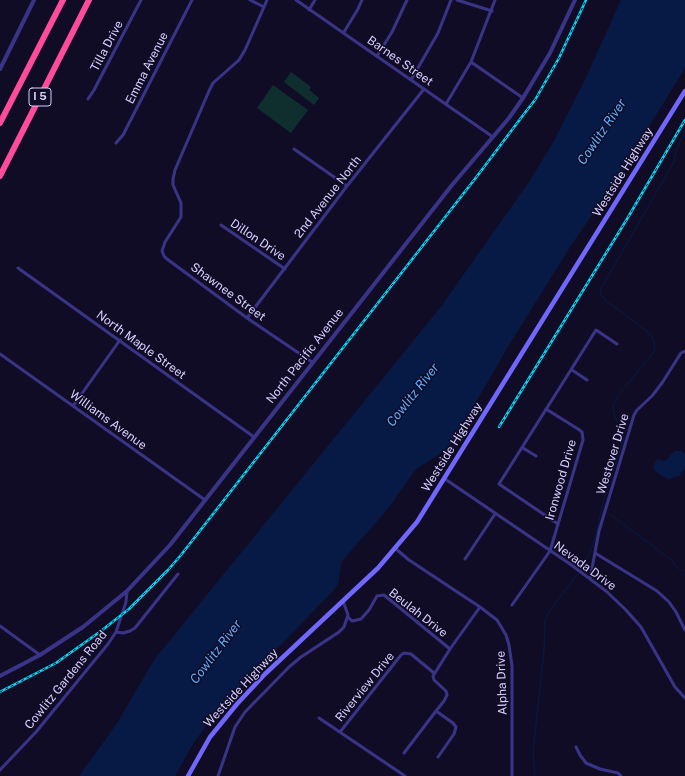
<!DOCTYPE html>
<html>
<head>
<meta charset="utf-8">
<style>
  body { margin:0 }
  canvas { display:block; background:#110c25 }
</style>
</head>
<body>
<canvas width="685" height="776"></canvas>
<script>
const ctx = document.querySelector('canvas').getContext('2d');
ctx.lineJoin = 'round';
function paint(path, color) { ctx.fillStyle = color; ctx.fill(path, 'evenodd'); }
const shape = rows => new Path2D(rows.map(r => 'M' + r).join(''));
function trace(path, color, width, dash) { ctx.strokeStyle = color; ctx.lineWidth = width; ctx.lineCap = dash ? 'butt' : 'round'; ctx.setLineDash(dash || []); ctx.stroke(path); }
function label(font, color, halo, rows, align = 'center') {
  ctx.font = font + ' "Public Sans",sans-serif'; ctx.lineWidth = 3; ctx.setLineDash([]); ctx.textBaseline = 'middle'; ctx.strokeStyle = halo; ctx.fillStyle = color; for (const [text, x, y, turn = 0] of rows) {
    ctx.save(); ctx.translate(x, y); ctx.rotate((+turn || 0) * Math.PI / 180); ctx.textAlign = isNaN(turn) ? turn : align; if (halo) ctx.strokeText(text, 0, 0); ctx.fillText(text, 0, 0); ctx.restore();
  }
}
paint(shape([
  [291,72,311,87,309,90,319,98,314,105,284,82],
  [273,85,308,110,291,133,257,108]
]), '#0f2f2f');
paint(shape([
  [621,0,685,0,685,68,616,180,570,247,509,345,468,416,463,429,455,439,444,451,415,470,390,506,342,561,338,584,333,591,219,709,194,742,175,776,79,776,116,725,154,660,440,308,529,182,554,141,568,113,584,82],
  [675,451,681,451,685,454,685,468,679,476,669,479,660,475,654,470,653,467,656,460,658,459,664,461,667,460,672,453]
]), '#061a45');
trace(shape([
  [661,106,667,110],
  [611,515,670,559,685,575],
  [581,570,589,554,595,540,604,498,624,438,623,434,614,414,613,406,619,394,654,352,655,345,653,338,648,332,605,300,601,295,600,290,674,162,676,151,685,131],
  [535,776,533,752,544,651,545,621,551,609,579,572]
]), '#061a45', 1);
trace(shape([
  [250,0,264,7,267,0],
  [296,0,493,137],
  [457,0,492,11],
  [264,7,245,50,239,60,213,83,209,91,175,170,173,179,173,185,181,203,181,217,165,242,162,251,164,256,167,259,247,318,312,362],
  [309,10,315,0],
  [344,32,358,9,362,0],
  [377,56,392,32,407,0],
  [471,62,523,98],
  [411,80,438,33,451,0],
  [88,99,94,90,141,0],
  [446,104,471,62,495,0],
  [116,143,123,135,192,0],
  [294,149,347,186],
  [221,225,285,269],
  [18,268,254,437],
  [247,318,347,186,424,89],
  [0,354,205,500],
  [572,370,587,380],
  [73,406,120,340],
  [523,448,536,456],
  [445,479,570,564,606,591,625,609,641,627,675,687,685,698],
  [558,524,499,484,596,330,617,344],
  [396,549,409,560,480,607,497,620,506,635,509,645,512,666,512,776],
  [595,553,657,591,669,602,676,612,685,630],
  [465,559,495,514],
  [590,579,599,531,634,415,637,410,652,396,662,383,681,353,685,351],
  [512,605,550,551,583,440,582,432,578,429,546,409],
  [348,617,352,621,361,619,369,610,377,596,384,595,450,649],
  [0,626,40,655],
  [116,632,123,633,130,631,135,628,178,574],
  [319,718,405,776],
  [340,732,401,655,404,653,411,654,434,673],
  [576,747,580,755,586,763,600,769,618,773,621,776],
  [404,753,436,711],
  [438,757,454,734,456,727,453,723,436,711,444,701,447,695,446,691,434,680,433,676,450,649,480,607],
  [0,770,36,732,108,644,116,632,126,602,127,591],
  [218,776,235,727,245,712,289,667,301,657,339,632,344,627,348,615,343,601]
]), '#3a3488', 3);
trace(shape([
  [0,69,34,0],
  [0,676,40,655,83,627,127,591,170,545,452,185,509,118,523,98,550,53,575,0]
]), '#3a3488', 4);
trace(shape([
  [188,776,210,737,237,704,265,674,378,568,417,522,685,91]
]), '#7067ff', 4.5);
trace(shape([
  [0,123,63,0],
  [0,176,89,0]
]), '#ff4b9b', 6);
const rail = shape([
  [499,427,627,219,685,120],
  [0,692,56,663,101,631,129,609,168,570,181,555,478,175,524,114,535,100,559,58,586,0]
]);
trace(rail, '#00dafb', 2.5);
trace(rail, '#110c25', 1, [3]);
for (const [x, y, w] of [
  [40,97,22]
]) { const box = new Path2D(); box.roundRect(x - w / 2, y - 9, w, 18, 3); ctx.fillStyle = '#110c25'; ctx.fill(box); trace(box, '#d7d0ff', 1); }
label('bold 11px', '#d7d0ff', null, [
  ["I 5",40,97]
]);
label('12px', '#d7d0ff', '#110c25', [
  ["Tilla Drive",107,46,-62],
  ["Barnes Street",400,61,35],
  ["Emma Avenue",147,68,-63],
  ["Westside Highway",623,172,-58],
  ["2nd Avenue North",328,197,-52],
  ["Dillon Drive",258,240,34],
  ["Shawnee Street",228,292,36],
  ["North Maple Street",141,345,36],
  ["North Pacific Avenue",305,356,-52],
  ["Williams Avenue",108,420,36],
  ["Westside Highway",452,447,-58],
  ["Westover Drive",613,454,-73],
  ["Ironwood Drive",561,480,-74],
  ["Nevada Drive",585,566,36],
  ["Beulah Drive",418,613,38],
  ["Cowlitz Gardens Road",66,680,-51],
  ["Alpha Drive",502,683,-92],
  ["Riverview Drive",365,687,-51],
  ["Westside Highway",241,688,-47]
]);
label('italic 13px', '#5eafff', '#110c25', [
  ["Cowlitz River",602,132,-56],
  ["Cowlitz River",413,395,-52],
  ["Cowlitz River",216,652,-53]
]);
</script>
</body>
</html>
